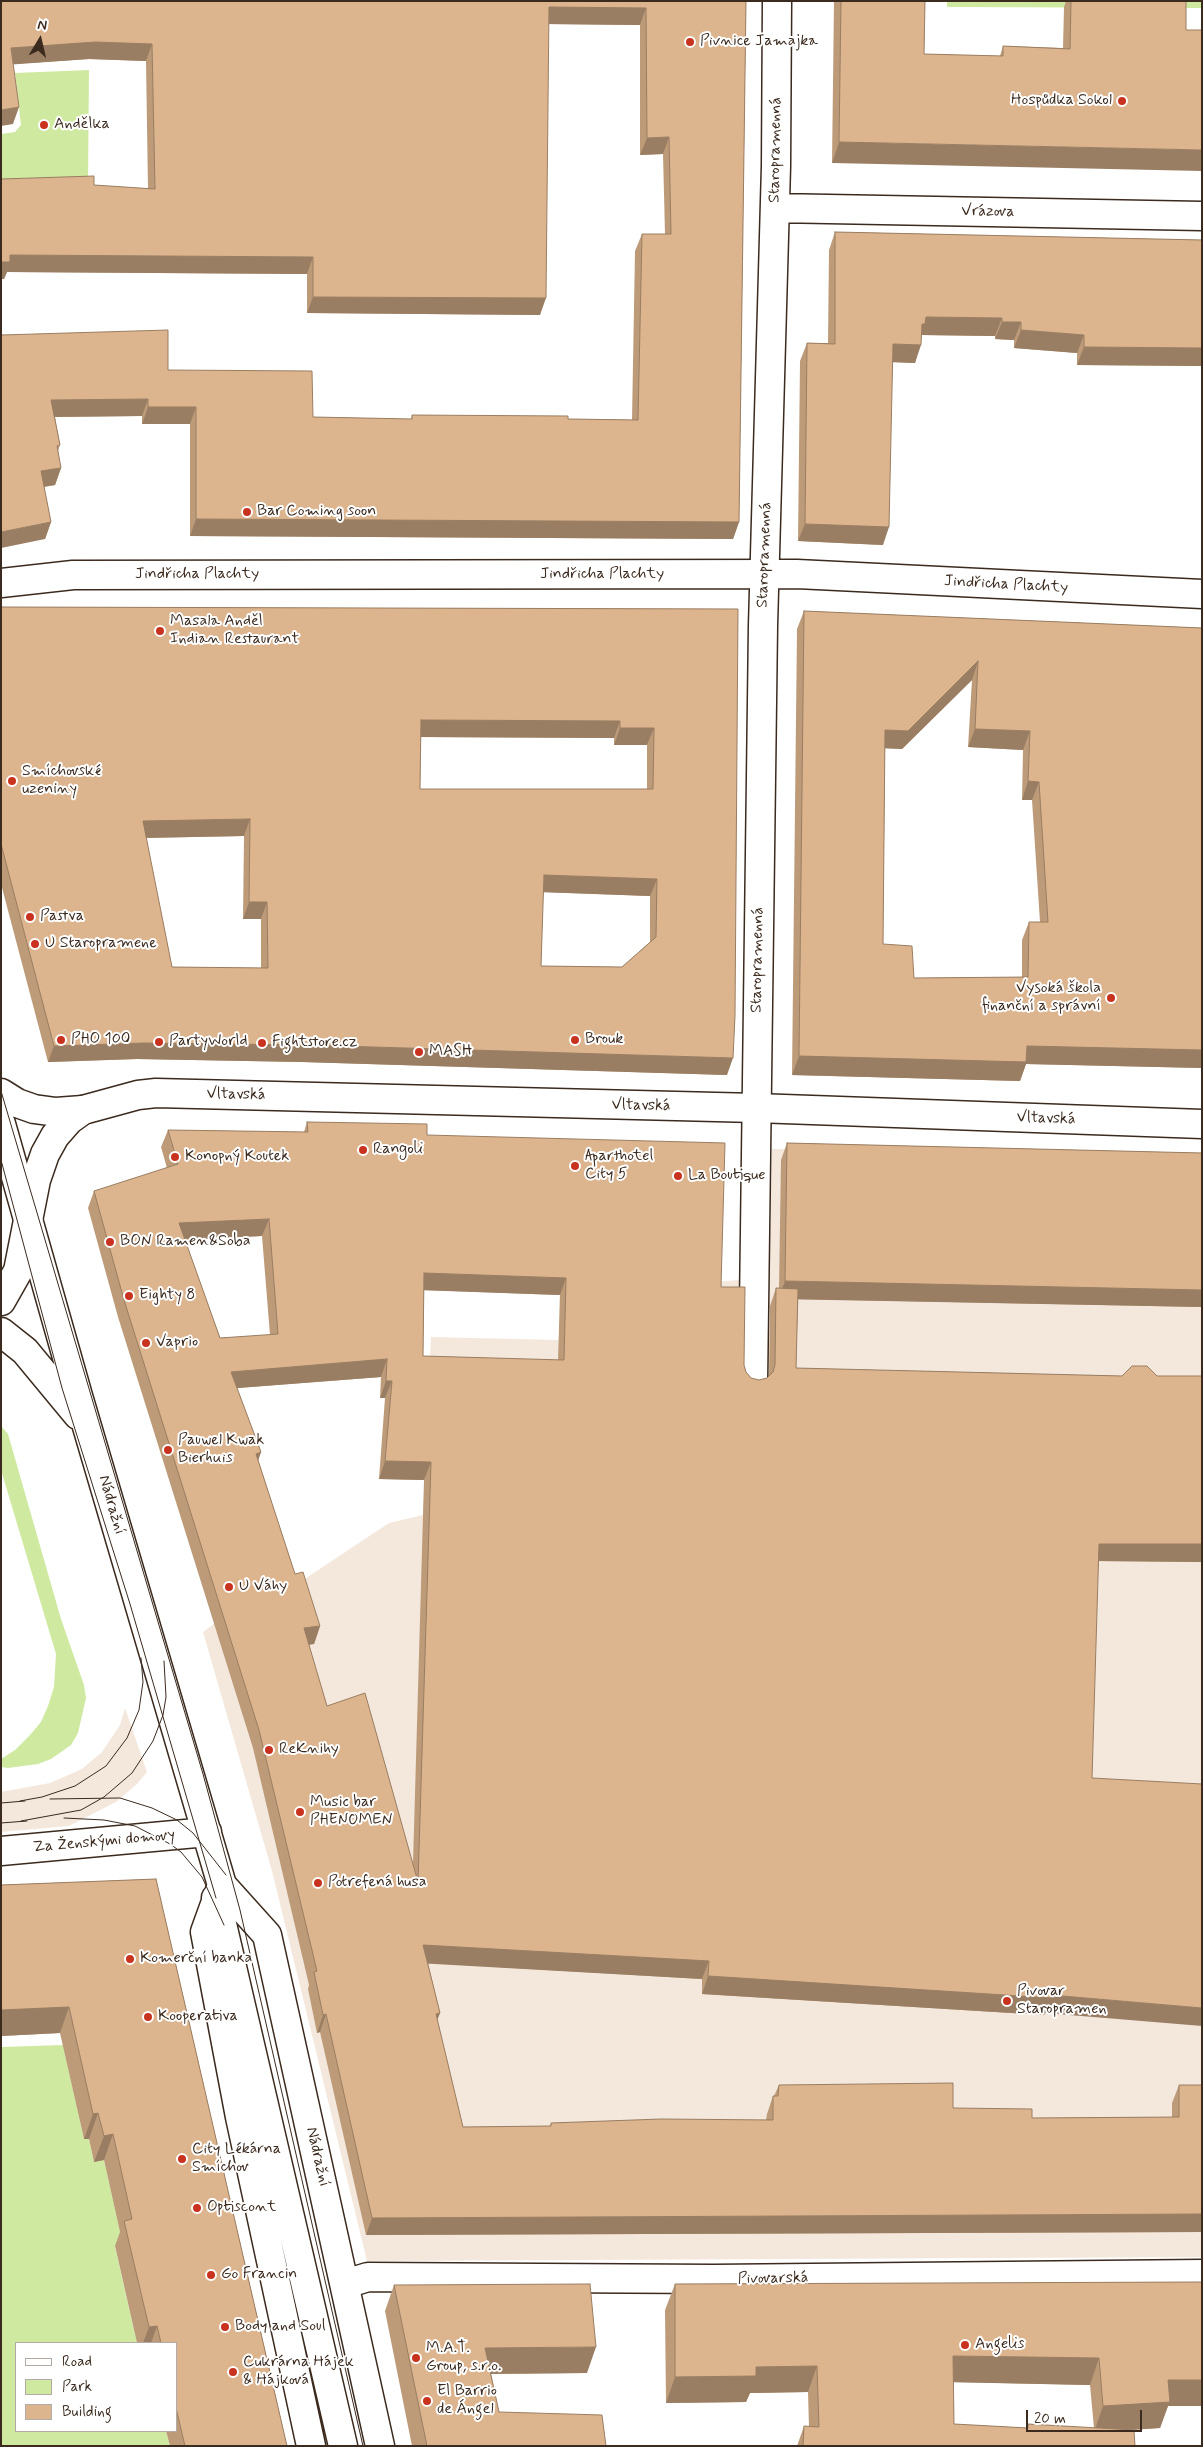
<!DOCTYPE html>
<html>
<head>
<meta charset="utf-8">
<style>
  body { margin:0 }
  #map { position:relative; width:1203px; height:2447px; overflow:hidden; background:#fff; font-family:Mynerve,sans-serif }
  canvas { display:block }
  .frame { position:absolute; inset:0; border:2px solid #3b2a1e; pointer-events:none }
  .legend { position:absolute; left:15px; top:2342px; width:162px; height:90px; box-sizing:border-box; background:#fff; border:1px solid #b1aaa5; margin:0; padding:6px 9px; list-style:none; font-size:15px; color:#3b2a1e }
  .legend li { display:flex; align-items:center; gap:10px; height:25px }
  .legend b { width:25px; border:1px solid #b1aaa5 }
  .north { position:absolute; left:15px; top:15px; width:50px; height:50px; -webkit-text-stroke:4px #fff; paint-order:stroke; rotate:9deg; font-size:14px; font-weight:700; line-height:20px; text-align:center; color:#3b2a1e }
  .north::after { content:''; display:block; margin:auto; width:18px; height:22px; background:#3b2a1e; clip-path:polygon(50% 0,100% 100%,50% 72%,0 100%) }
  .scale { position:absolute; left:1026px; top:2410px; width:116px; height:22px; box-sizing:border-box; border:2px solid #3b2a1e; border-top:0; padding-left:6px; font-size:15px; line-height:18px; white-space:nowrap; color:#3b2a1e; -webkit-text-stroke:4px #fff; paint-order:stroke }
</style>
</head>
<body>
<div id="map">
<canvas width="1203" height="2447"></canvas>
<div class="frame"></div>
<ul class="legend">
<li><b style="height:6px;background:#fff"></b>Road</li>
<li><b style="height:14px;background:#cfeaa0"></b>Park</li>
<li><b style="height:14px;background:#dcb48d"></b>Building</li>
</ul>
<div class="north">N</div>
<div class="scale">20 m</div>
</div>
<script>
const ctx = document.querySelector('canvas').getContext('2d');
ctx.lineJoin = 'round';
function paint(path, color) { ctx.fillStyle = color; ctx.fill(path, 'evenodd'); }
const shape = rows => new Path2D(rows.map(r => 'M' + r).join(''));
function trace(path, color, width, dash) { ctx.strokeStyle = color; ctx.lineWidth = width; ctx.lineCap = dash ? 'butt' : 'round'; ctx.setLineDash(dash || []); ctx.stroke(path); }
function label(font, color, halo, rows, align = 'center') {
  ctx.font = font + ' Mynerve,sans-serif'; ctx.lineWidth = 4; ctx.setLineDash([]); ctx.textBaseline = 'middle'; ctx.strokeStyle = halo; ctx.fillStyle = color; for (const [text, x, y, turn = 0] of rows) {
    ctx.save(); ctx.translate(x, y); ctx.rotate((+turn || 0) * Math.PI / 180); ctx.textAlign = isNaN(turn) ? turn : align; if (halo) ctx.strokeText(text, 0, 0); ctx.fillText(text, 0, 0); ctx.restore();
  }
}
paint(shape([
  [772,1149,1202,1154,1202,2257,367,2261,272,1871,203,1632,215,1623,288,1590,389,1523,423,1515,431,1337,559,1340,560,1279,716,1282,769,1277],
  [125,1708,147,1772,137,1784,116,1802,69,1826,1,1832,1,1792,50,1783,82,1769,102,1752,120,1725]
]), '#f4e8dd');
paint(shape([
  [947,1,1202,1,1202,8,947,7],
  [89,70,88,184,1,188,1,134,15,132,21,125,15,73],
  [1,1426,8,1434,61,1619,84,1685,86,1698,78,1733,71,1745,51,1759,38,1764,8,1768,1,1767,1,1759,15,1750,30,1735,41,1722,48,1706,54,1687,56,1654,1,1470],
  [63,2045,84,2139,89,2139,94,2162,104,2160,123,2245,115,2247,137,2343,16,2343,16,2431,166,2431,170,2446,1,2446,1,2047]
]), '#cfeaa0');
const minor = shape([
  [775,208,1202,216],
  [1,583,73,575,797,574,1202,594],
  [1,1093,17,1103,34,1109,56,1112,83,1110],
  [1,1124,78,1396,222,1885,267,1935,380,2446],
  [1,1332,25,1351,78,1415],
  [753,1382,763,626,776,166,777,1],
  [1,1851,207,1832],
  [222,1885,205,1932,240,2117,311,2446],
  [216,1898,343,2446],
  [345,2284,368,2277,714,2279,1202,2274]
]);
const major = shape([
  [1,1301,18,1271,36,1180,45,1154,55,1136,69,1120,83,1110,138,1095,156,1093,756,1108,1202,1124]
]);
trace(minor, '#3b2a1e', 31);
trace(major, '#3b2a1e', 31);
trace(minor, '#fff', 28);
trace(major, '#fff', 28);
trace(shape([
  [1,1091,203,1774,240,1910,363,2446],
  [1,1160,62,1388,130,1604,216,1898],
  [50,1799,120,1798,152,1808,177,1820,193,1833,226,1875],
  [20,1801,42,1797,75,1786,106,1766,127,1738,139,1710,143,1682,141,1658],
  [1,1803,25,1801],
  [64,1818,104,1820,135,1826,170,1844,181,1852,202,1877,224,1925],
  [21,1821,81,1810,104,1797,132,1773,153,1741,163,1715,166,1697,164,1661],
  [1,1823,27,1821]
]), '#3b2a1e', 1);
paint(shape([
  [1,1,746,1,739,522,733,539,190,536,190,424,142,424,142,416,55,417,60,445,58,451,61,468,55,485,44,487,51,522,45,539,1,335,168,370,313,417,411,419,412,415,568,419,632,420,635,251,642,234,665,234,663,154,640,155,640,25,548,24,540,315,307,313,307,274,7,272,4,279,1,179,148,189,146,61,89,59,13,64,13,124],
  [834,1,925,1,924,54,1000,56,1003,46,1063,48,1064,7,1066,1,1186,1,832,163],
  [835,232,1202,240,1202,366,1077,365,1077,353,1014,348,1014,340,995,339,995,336,922,335,915,363,893,362,883,545,798,541,800,361,807,343,828,343,829,250],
  [1,607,738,609,727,1075,302,1062,137,1059,48,1062,1,884],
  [421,737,614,738,614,745,647,745,647,789,420,789],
  [244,836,243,919,261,919,261,968,172,967,146,838],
  [543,892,650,896,650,942,622,967,541,966],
  [804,611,1202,628,1202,1068,1026,1064,1020,1081,792,1075,797,629],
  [972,680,968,747,1023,750,1022,800,1032,800,1040,922,1029,922,1022,940,1022,977,914,978,883,944,885,748,902,749],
  [307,1122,427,1135,721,1287,746,1372,751,1378,759,1380,767,1378,769,1377,770,1306,776,1288,779,1288,781,1160,787,1143,1202,1153,1202,1307,798,1299,796,1368,1122,1376,1202,1376,1202,1562,1099,1561,1045,2013,1044,2015,702,1994,702,1979,428,1963,440,2013,437,2020,463,2127,550,2126,551,2123,766,2120,767,2114,773,2096,774,2096,779,2085,953,2108,1032,2118,1172,2117,1172,2103,1179,2085,1202,2232,366,2235,320,2032,317,2033,308,1989,309,1985,253,1748,118,1317,88,1208,94,1191,167,1168,161,1147,168,1130,304,1132],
  [262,1236,270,1335,220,1338,185,1240],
  [424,1290,560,1295,558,1360,423,1356],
  [381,1377,380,1398,385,1398,379,1479,424,1480,413,1863,327,1706,308,1645,314,1644,320,1626,295,1574,258,1460,261,1452,237,1388],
  [156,1879,287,2446,170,2446,166,2431,176,2431,176,2343,137,2343,115,2246,120,2232,104,2160,94,2162,89,2139,84,2139,60,2033,1,2036,1,1885],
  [1202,2282,1202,2406,1168,2406,1160,2428,1133,2430,1135,2446,797,2446,804,2426,809,2427,808,2392,750,2393,746,2402,666,2403,665,2310,675,2284],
  [953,2382,1090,2385,1094,2428,1028,2424,1027,2428,954,2424],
  [394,2285,587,2373,491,2374,499,2412,606,2446,412,2446,385,2311]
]), '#bd9b79');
paint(shape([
  [549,7,646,8,640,25,543,24],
  [95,42,152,44,146,61,89,59,5,65,11,48],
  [19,107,13,124,1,126,1,110],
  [669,137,663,154,640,155,647,138],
  [839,142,1202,150,1202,171,832,163],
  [10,255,313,257,307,274,7,272,4,279,1,279,1,262],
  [313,297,546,298,540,315,307,313],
  [926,317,1002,318,995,336,921,335,922,324],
  [1002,322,1021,322,1014,340,995,339],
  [1021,330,1084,335,1077,353,1014,348],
  [893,344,921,345,915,363,887,362],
  [1084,347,1202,348,1202,366,1077,365],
  [148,399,142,416,45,417,51,400],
  [148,407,196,407,190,424,142,424],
  [61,468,55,485,35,488,41,471],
  [196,519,739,522,733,539,190,536],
  [51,522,45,539,1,548,1,532],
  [805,524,889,527,883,545,798,541],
  [978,661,972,680,902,749,878,748,885,730],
  [421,720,620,721,614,738,415,737],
  [620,728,654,728,647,745,614,745],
  [975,729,1030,731,1023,750,968,747],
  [1028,781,1039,782,1032,800,1022,800],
  [250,819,244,836,137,838,143,821],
  [544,875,657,879,650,896,538,892],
  [249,902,267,902,261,919,243,919],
  [143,1043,308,1045,733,1058,727,1075,302,1062,137,1059,48,1062,54,1046],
  [1027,1046,1202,1050,1202,1068,1026,1064,1020,1081,792,1075,799,1056],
  [269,1219,262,1236,173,1240,179,1223],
  [424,1273,566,1278,560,1295,418,1290],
  [785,1281,1202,1290,1202,1307,778,1299],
  [387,1359,381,1377,225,1389,231,1372],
  [386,1381,392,1381,385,1398,380,1398],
  [261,1452,255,1470,256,1454],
  [385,1461,431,1462,424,1480,379,1479],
  [1099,1544,1202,1544,1202,1562,1093,1561],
  [320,1626,314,1644,297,1646,304,1628],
  [423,1945,709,1961,702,1979,417,1963],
  [708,1976,1051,1995,1202,2008,1202,2026,1045,2013,1044,2015,702,1994],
  [69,2007,60,2033,1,2036,1,2010],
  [440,2013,433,2030,436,2014],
  [326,2014,320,2032,317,2033,323,2015],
  [98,2113,89,2139,84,2139,93,2114],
  [113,2134,104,2160,94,2162,104,2136],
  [1202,2214,1202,2232,366,2235,372,2218],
  [157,2326,151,2343,143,2343,149,2327],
  [596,2347,587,2373,476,2374,485,2348],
  [953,2356,1099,2358,1090,2385,943,2382],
  [817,2366,808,2392,750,2393,746,2402,666,2403,675,2377,756,2367],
  [1168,2380,1202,2380,1202,2406,1168,2406,1160,2428,1094,2432,1103,2406]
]), '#9a7e63');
const building = shape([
  [1,1,746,1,739,522,196,519,196,407,148,407,148,399,51,400,60,445,57,446,61,468,41,471,51,522,1,532,1,335,168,330,168,370,312,371,313,417,412,419,412,415,568,416,568,419,638,420,642,234,671,234,669,137,647,138,646,8,549,7,546,298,313,297,313,257,10,255,10,262,1,262,1,179,94,176,94,185,155,189,152,44,95,42,11,48,19,107,1,110,1,1],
  [841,1,925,1,924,54,1003,56,1003,46,1070,49,1071,1,1186,1,1186,30,1202,30,1202,150,839,142,841,1],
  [835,232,1202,240,1202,348,1084,347,1084,335,1021,330,1021,322,1002,322,1002,318,926,317,925,324,922,324,921,345,893,344,889,527,805,524,807,343,835,344,835,232],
  [1,607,738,609,735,1016,733,1058,308,1045,143,1043,54,1046,1,844,1,607],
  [421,720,620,721,620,728,654,728,653,789,420,789,421,720],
  [250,819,249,902,267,902,268,968,172,967,143,821,250,819],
  [544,875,657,879,656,937,622,967,541,966,544,875],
  [804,611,1202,628,1202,1050,1027,1046,1026,1062,799,1056,804,611],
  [978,661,975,729,1030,731,1028,781,1039,782,1048,922,1029,922,1028,977,914,978,912,946,883,944,885,730,908,731,978,661],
  [307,1122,427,1124,427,1135,725,1143,721,1287,745,1287,744,1365,746,1372,751,1378,759,1380,767,1378,773,1372,775,1365,776,1288,798,1289,796,1368,1122,1376,1132,1366,1147,1366,1157,1376,1202,1376,1202,1544,1099,1544,1092,1778,1202,1784,1202,2008,1051,1995,1051,1998,708,1976,709,1961,423,1945,440,2013,436,2014,463,2127,551,2126,551,2123,661,2119,773,2120,773,2096,778,2096,779,2085,953,2083,953,2108,1032,2109,1032,2118,1179,2117,1179,2085,1202,2085,1202,2214,372,2218,326,2014,323,2015,314,1972,317,1971,259,1730,124,1300,94,1191,178,1164,168,1130,308,1132,307,1122],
  [269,1219,278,1334,220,1338,179,1223,269,1219],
  [424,1273,566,1278,564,1360,423,1356,424,1273],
  [387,1359,386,1381,392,1381,385,1461,431,1462,418,1882,365,1693,327,1706,304,1628,320,1626,303,1572,295,1574,256,1454,261,1452,231,1372,387,1359],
  [787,1143,1202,1153,1202,1290,785,1281,787,1143],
  [156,1879,287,2446,185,2446,176,2408,176,2343,161,2343,157,2326,149,2327,124,2221,132,2219,113,2134,104,2136,98,2113,93,2114,69,2007,1,2010,1,1885,156,1879],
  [1202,2282,1202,2380,1168,2380,1170,2402,1103,2406,1099,2358,953,2356,954,2424,1028,2428,1028,2424,1134,2430,1135,2446,803,2446,804,2426,819,2427,817,2366,756,2367,756,2376,675,2377,675,2284,1202,2282],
  [590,2284,596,2347,485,2348,499,2412,602,2415,606,2446,427,2446,394,2285,590,2284]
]);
paint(building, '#dcb48d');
trace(building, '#9a7e63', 1);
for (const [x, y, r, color] of [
  [690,42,5,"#c8321e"],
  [1122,101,5,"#c8321e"],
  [44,125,5,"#c8321e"],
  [247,512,5,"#c8321e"],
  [160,631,5,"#c8321e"],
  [12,781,5,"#c8321e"],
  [30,917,5,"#c8321e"],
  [35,944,5,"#c8321e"],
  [1111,998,5,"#c8321e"],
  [61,1040,5,"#c8321e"],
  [575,1040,5,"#c8321e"],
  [159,1042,5,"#c8321e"],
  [262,1043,5,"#c8321e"],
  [419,1052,5,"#c8321e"],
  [363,1150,5,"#c8321e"],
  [175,1157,5,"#c8321e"],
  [575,1166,5,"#c8321e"],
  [678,1176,5,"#c8321e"],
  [110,1242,5,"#c8321e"],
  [129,1296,5,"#c8321e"],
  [146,1343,5,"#c8321e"],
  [168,1450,5,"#c8321e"],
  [229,1587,5,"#c8321e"],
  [269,1750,5,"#c8321e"],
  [300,1812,5,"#c8321e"],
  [318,1883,5,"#c8321e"],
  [130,1959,5,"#c8321e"],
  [1007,2001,5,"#c8321e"],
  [148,2017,5,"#c8321e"],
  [182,2159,5,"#c8321e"],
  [197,2208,5,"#c8321e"],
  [211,2275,5,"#c8321e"],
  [225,2327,5,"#c8321e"],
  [965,2345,5,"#c8321e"],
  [416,2358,5,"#c8321e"],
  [233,2372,5,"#c8321e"],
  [427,2401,5,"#c8321e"]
]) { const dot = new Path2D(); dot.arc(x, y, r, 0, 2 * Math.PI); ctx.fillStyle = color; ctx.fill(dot); trace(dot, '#fff', 2); }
label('16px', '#3b2a1e', '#fff', [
  ["Pivnice Jamajka",700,42],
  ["Hospůdka Sokol",1112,101,"right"],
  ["Andělka",54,125],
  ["Bar Coming soon",257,512],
  ["Masala Anděl",170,622],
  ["Indian Restaurant",170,640],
  ["Smíchovské",22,772],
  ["uzeniny",22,790],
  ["Pastva",40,917],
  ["U Staropramene",45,944],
  ["Vysoká škola",1101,989,"right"],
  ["finanční a správní",1101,1007,"right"],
  ["PHO 100",71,1040],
  ["Brouk",585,1040],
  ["PartyWorld",169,1042],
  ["Fightstore.cz",272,1043],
  ["MASH",429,1052],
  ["Rangoli",373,1150],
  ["Konopný Koutek",185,1157],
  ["Aparthotel",585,1157],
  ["City 5",585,1175],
  ["La Boutique",688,1176],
  ["BON Ramen&Soba",120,1242],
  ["Eighty 8",139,1296],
  ["Vaprio",156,1343],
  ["Pauwel Kwak",178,1441],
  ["Bierhuis",178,1459],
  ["U Váhy",239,1587],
  ["ReKnihy",279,1750],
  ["Music bar",310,1803],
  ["PHENOMEN",310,1821],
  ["Potrefená husa",328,1883],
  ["Komerční banka",140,1959],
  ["Pivovar",1017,1992],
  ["Staropramen",1017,2010],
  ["Kooperativa",158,2017],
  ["City Lékárna",192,2150],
  ["Smíchov",192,2168],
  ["Optiscont",207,2208],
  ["Go Francin",221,2275],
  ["Body and Soul",235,2327],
  ["Angelis",975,2345],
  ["M.A.T.",426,2349],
  ["Group, s.r.o.",426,2367],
  ["Cukrárna Hájek",243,2363],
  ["& Hájková",243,2381],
  ["El Barrio",437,2392],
  ["de Ángel",437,2410]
], 'left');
label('16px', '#3b2a1e', '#fff', [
  ["Staropramenná",776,150,-89],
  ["Vrázova",988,212,1],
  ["Staropramenná",765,555,-88],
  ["Jindřicha Plachty",197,575],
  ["Jindřicha Plachty",602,575],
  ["Jindřicha Plachty",1006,585,3],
  ["Staropramenná",758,960,-89],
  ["Vltavská",236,1095,1],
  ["Vltavská",641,1106,1],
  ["Vltavská",1046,1119,2],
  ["Nádražní",111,1505,74],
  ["Za Ženskými domovy",104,1842,-5],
  ["Nádražní",317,2157,77],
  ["Pivovarská",773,2279,-1]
]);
</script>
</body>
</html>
